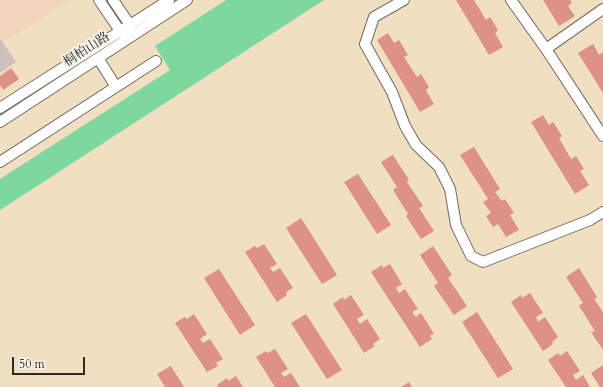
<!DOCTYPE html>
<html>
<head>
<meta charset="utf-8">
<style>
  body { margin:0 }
  #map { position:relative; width:603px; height:387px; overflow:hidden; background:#f0dfc1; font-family:Cardo,serif }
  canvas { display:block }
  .scale { position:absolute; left:12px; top:357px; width:73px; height:18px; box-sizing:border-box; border:2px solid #2b2b2b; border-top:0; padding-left:5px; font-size:12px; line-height:14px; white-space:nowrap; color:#2b2b2b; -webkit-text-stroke:3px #f7f3e8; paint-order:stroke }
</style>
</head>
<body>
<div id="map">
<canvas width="603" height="387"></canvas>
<div class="scale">50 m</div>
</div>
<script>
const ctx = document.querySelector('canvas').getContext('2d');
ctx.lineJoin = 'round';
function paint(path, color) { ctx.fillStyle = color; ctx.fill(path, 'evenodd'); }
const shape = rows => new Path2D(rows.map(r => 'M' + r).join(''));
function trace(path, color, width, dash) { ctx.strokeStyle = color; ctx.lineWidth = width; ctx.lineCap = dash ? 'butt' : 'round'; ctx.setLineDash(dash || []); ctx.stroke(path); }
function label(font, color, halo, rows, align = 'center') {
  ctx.font = font + ' Cardo,"Noto Serif SC",serif'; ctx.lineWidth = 4; ctx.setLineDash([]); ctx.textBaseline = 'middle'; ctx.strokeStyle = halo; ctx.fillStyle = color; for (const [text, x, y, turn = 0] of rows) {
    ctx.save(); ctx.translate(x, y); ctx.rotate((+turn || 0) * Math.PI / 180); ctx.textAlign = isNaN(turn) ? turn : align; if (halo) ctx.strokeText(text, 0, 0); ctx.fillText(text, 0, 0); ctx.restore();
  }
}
paint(shape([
  [0,0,70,0,4,42,0,36]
]), '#f3d4bf');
paint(shape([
  [0,38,16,62,0,73]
]), '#cfc0bb');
paint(shape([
  [226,0,324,0,0,210,0,179,170,70,155,46]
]), '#7dd79e');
paint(shape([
  [456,0,474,0,486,20,490,17,498,30,495,33,503,47,489,55],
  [543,0,570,0,572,3,568,6,575,16,559,26],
  [388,33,394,43,399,40,408,55,404,57,417,77,421,74,429,87,426,90,434,104,420,112,377,40],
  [593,44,599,55,603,52,603,93,578,53],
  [11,68,19,79,3,90,0,85,0,76],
  [543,115,549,125,553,122,562,136,559,138,571,159,576,156,584,169,580,171,589,185,575,194,531,122],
  [474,147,500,189,495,192,502,201,505,199,514,213,510,215,519,230,506,237,498,224,493,227,486,216,491,213,483,202,488,199,460,155],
  [393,155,409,180,407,182,423,206,419,208,434,231,421,239,406,216,408,214,393,190,397,187,381,162],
  [358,174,391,225,377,234,344,182],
  [301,218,337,275,322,284,286,228],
  [264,244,277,264,270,268,273,272,280,268,293,288,286,292,287,295,277,302,245,252,255,246,257,248],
  [433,246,452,275,448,278,467,306,454,315,434,286,438,283,420,255],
  [390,264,402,284,396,288,399,293,405,289,418,309,412,312,416,317,421,313,434,334,430,336,432,339,420,347,371,272,382,265,383,268],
  [579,268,597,297,594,299,603,312,603,350,591,332,595,331,579,306,583,303,566,277],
  [219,269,255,325,240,335,204,278],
  [530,293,543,313,536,317,538,322,545,317,558,337,552,342,553,344,543,351,511,302,521,295,522,298],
  [351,295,364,315,357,319,360,324,367,319,380,339,373,344,375,346,364,353,333,304,343,297,344,300],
  [477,312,513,369,498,378,462,322],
  [194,314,207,334,200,339,203,343,210,339,223,359,216,363,218,366,207,372,175,323,185,317,187,319],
  [306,314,342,370,327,379,291,323],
  [275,349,288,369,281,373,284,377,291,373,300,387,275,387,256,357,266,351,268,353],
  [567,351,580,371,573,375,576,380,583,375,590,387,566,387,548,360,558,353,560,356],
  [603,365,603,387,600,387,591,373],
  [171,366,184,387,165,387,157,374],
  [236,376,243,387,218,387,217,385,227,378,228,381],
  [409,382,412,387,401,387]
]), '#dd9187');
const minor = shape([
  [99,0,120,31,125,34],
  [113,0,130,25,130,31],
  [404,0,374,17,365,44,392,92,405,126,416,145,439,167,450,189,456,225,471,256,483,262,590,220,603,212],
  [511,0,546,49,603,136],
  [546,49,603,9],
  [98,58,116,87],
  [0,108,169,0],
  [0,122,187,0],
  [0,162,156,61]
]);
trace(minor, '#706a60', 12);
trace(minor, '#fff', 10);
label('13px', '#2b2b2b', '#f7f3e8', [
  ["桐柏山路",87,50,-33]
]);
</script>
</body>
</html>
